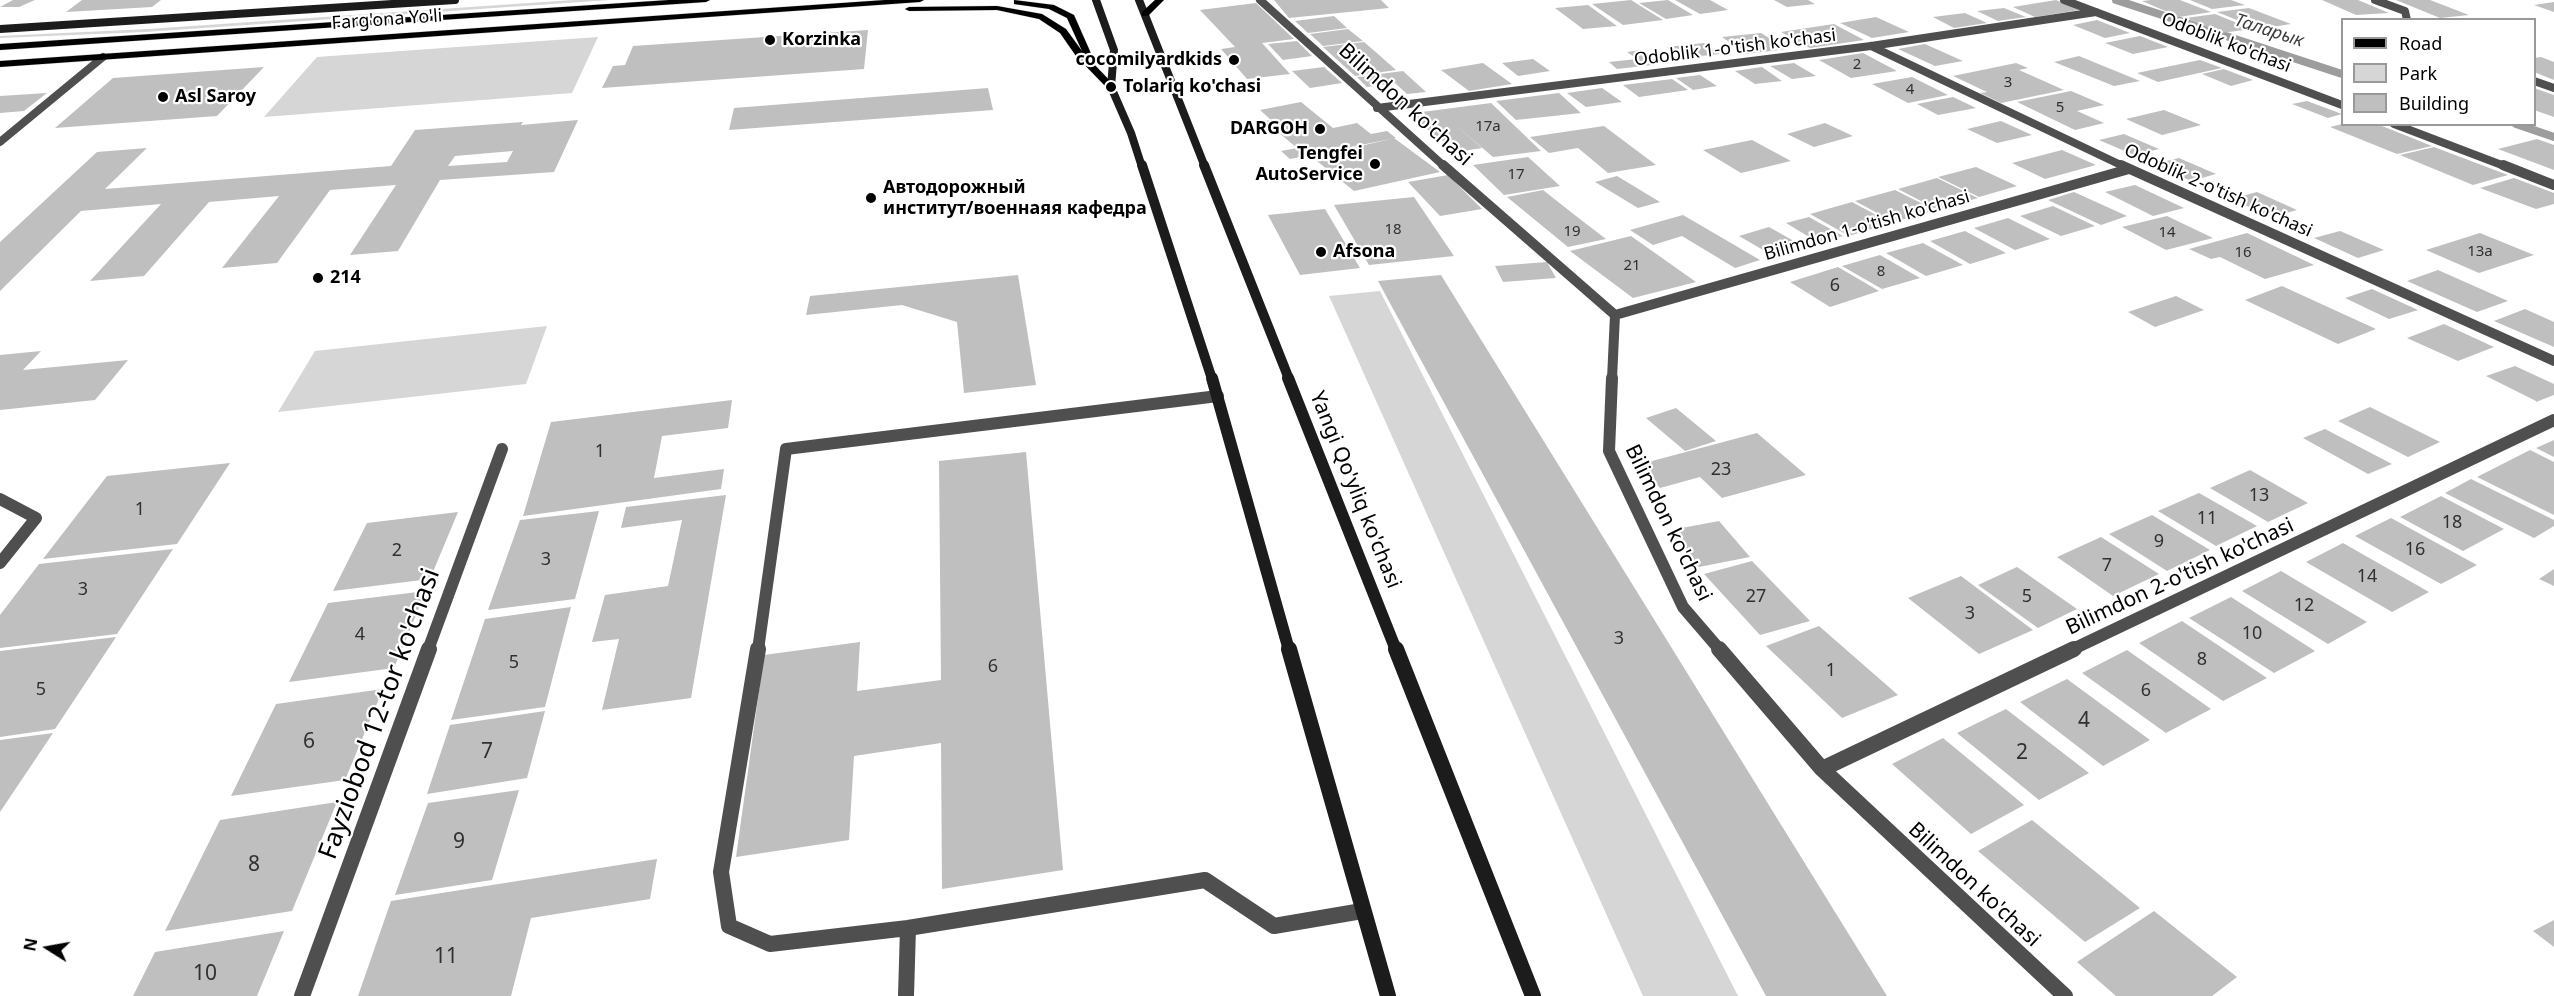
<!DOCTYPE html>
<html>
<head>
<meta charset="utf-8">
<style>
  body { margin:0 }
  #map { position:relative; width:2554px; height:996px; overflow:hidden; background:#fff; font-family:"Noto Sans",sans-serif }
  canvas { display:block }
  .legend { position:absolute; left:2341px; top:18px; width:195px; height:108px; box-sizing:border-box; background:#fff; border:2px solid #999; margin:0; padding:8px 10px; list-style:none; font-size:18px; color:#000 }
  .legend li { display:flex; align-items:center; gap:12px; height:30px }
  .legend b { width:30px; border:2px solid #999 }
  .north { position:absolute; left:18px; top:918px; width:60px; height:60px; -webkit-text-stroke:4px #fff; paint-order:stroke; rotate:281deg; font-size:16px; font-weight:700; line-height:24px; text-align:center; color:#000 }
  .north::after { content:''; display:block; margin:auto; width:21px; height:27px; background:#000; clip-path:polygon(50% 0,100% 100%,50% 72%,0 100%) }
</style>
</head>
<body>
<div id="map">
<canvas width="2554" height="996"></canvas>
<ul class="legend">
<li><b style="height:8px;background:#000"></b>Road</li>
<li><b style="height:16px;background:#d6d6d6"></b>Park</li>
<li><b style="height:16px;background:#bfbfbf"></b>Building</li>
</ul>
<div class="north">N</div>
</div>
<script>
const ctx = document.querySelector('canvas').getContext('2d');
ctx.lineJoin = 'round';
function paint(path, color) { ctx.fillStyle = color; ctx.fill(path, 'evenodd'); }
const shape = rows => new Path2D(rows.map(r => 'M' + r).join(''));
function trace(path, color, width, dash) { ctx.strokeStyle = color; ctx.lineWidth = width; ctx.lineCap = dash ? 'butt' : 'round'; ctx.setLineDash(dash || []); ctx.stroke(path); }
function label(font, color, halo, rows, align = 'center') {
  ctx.font = font + ' "Noto Sans",sans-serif'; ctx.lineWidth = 4.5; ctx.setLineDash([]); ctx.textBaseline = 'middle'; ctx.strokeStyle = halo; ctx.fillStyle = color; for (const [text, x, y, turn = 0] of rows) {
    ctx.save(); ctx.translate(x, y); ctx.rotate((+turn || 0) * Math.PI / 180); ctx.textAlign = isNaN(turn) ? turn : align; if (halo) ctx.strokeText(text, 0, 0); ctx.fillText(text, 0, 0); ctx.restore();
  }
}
paint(shape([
  [573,0,610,0,145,32,0,38,0,36,148,29],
  [598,37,572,93,264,117,317,57],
  [1380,291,1738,996,1643,996,1329,296],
  [547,326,526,384,278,412,315,351]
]), '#d6d6d6');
trace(shape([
  [2116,0,2342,74],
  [2516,124,2554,137]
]), '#9d9d9d', 8);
paint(shape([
  [13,0,35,0,19,7,0,7],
  [82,0,161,0,152,7,66,12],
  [1274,0,1381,0,1389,8,1289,18],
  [1631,0,1663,20,1623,25,1592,4],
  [1668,0,1693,15,1666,19,1639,3],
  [1675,0,1710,0,1728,10,1700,14],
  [1774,0,1808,0,1815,4,1787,7],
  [2056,0,2079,10,2035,17,2013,7],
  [2151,0,2180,0,2211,12,2179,17,2142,1],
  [2190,0,2231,0,2245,5,2212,9],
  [2322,0,2358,0,2389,13,2356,15],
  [2396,0,2430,0,2469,15,2440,18],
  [2554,2,2554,12,2534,5],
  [1256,3,1294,39,1262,43,1290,74,1247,79,1221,49,1235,47,1200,10],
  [1588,5,1617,26,1583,29,1555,8],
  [2004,8,2026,17,1998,21,1977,11],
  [2249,8,2291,24,2259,29,2217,12],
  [1965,13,1987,23,1954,28,1933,17],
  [2215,14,2252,29,2221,33,2186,18],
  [1334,16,1347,28,1308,33,1295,21],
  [1876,17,1909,32,1872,38,1840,23],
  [2097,20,2130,33,2105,38,2073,25],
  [1834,24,1864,40,1810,48,1781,32],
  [1348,29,1363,41,1323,46,1310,34],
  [868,30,864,69,602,88,613,66,625,65,633,46],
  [1761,33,1787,49,1746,54,1722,37],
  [2140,36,2168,47,2133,54,2105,43],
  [1297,41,1312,56,1283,60,1268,44],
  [1364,42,1378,54,1396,70,1355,76,1323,47],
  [1704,43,1720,54,1682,58,1667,47],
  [1925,44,1963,61,1935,66,1898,49],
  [1641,50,1660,64,1617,69,1609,62,1637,59,1627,52],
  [1863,53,1897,71,1851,78,1819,60],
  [2079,56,2140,81,2114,86,2054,62],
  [2541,57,2554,62,2554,80,2534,72,2534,58],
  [1533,59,1550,71,1518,76,1502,63],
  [2200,60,2222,68,2158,82,2137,73],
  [1483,63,1512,84,1469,91,1441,70],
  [1794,63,1816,76,1792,79,1770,66],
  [2016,63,2028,68,2019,70,2064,90,2001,103,1980,93,1987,92,1953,76],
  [264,67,217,116,55,128,113,78],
  [1324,67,1342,83,1310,88,1292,71],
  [1762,67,1782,81,1755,84,1735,71],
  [2224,69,2253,80,2231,86,2202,74],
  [1403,71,1426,92,1407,94,1395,83,1367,87,1357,77],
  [1700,75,1717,86,1693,90,1676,78],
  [1912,77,1948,95,1908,103,1872,84],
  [1672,79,1688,90,1639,97,1623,85],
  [988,88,993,110,729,130,734,108],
  [1602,88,1622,102,1586,107,1567,93],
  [2534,88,2554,95,2554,117,2534,110],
  [2071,91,2104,105,2077,111,2104,123,2075,130,2017,102],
  [47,93,24,111,0,113,0,96],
  [1559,93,1581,113,1516,120,1496,101],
  [1953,97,1976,108,1938,115,1917,104],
  [2307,101,2342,114,2328,118,2292,104],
  [1301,102,1333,128,1357,123,1371,134,1387,131,1396,138,1394,138,1440,172,1354,191,1312,157,1391,139,1290,159,1281,151,1297,148,1265,121,1271,120,1260,110],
  [1491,103,1541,151,1493,157,1452,122,1482,148,1457,152,1407,114],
  [2164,110,2201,125,2162,135,2126,119],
  [578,120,554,172,440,180,398,251,350,255,396,185,330,190,277,263,222,268,279,196,209,202,144,276,90,281,161,204,81,211,0,291,0,242,97,152,147,148,105,189,391,166,415,130,523,122,521,125],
  [513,151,507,162,448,166,455,156],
  [2001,121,2032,135,1997,143,1967,129],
  [1825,123,1853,136,1814,147,1787,134],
  [2342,124,2377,124,2432,146,2397,154,2330,127],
  [1604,126,1656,165,1608,173,1578,148,1549,153,1530,137],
  [2124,134,2159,149,2134,155,2099,140],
  [2537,139,2554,145,2554,170,2498,149],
  [1752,140,1791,161,1741,173,1703,150],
  [2434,147,2508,175,2473,185,2400,155],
  [2062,150,2096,165,2045,179,2012,163],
  [1528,157,1560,186,1504,195,1473,165],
  [2179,158,2216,174,2191,181,2154,164],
  [1976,167,2017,186,1979,197,1938,177],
  [1448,175,1482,209,1440,216,1408,182],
  [1617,176,1660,202,1638,208,1595,182],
  [1937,178,1978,198,1938,210,1898,189],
  [2514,178,2554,193,2554,204,2536,209,2480,188],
  [2135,185,2184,208,2153,216,2105,192],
  [1543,190,1576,216,1606,239,1568,247,1507,197],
  [1895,190,1935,210,1894,222,1855,201],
  [2074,192,2127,216,2101,225,2048,200],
  [2257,192,2297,210,2272,217,2231,199],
  [1414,197,1454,256,1369,265,1334,205],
  [1852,202,1891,223,1849,236,1810,214],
  [2053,206,2095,226,2061,236,2020,216],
  [1325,209,1360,268,1300,275,1268,215],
  [1683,215,1760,260,1735,268,1682,236,1653,245,1630,230],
  [2167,216,2213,238,2166,250,2122,227],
  [1809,217,1843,236,1819,243,1786,223],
  [2008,218,2050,239,2015,250,1974,228],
  [1769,227,1801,245,1770,254,1739,236],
  [1965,231,2006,253,1970,264,1930,241],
  [2340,231,2384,250,2358,258,2314,238],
  [2247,233,2314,265,2265,279,2220,257,2211,259,2189,249],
  [2480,233,2534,255,2479,273,2426,250],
  [1631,236,1696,282,1633,298,1570,251],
  [1923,243,1963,265,1926,276,1886,253],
  [1880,255,1920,278,1882,289,1842,266],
  [1547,262,1556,278,1503,282,1495,266],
  [1838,267,1879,291,1830,307,1790,282],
  [2438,270,2508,301,2477,312,2407,281],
  [1018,275,1036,385,964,393,957,322,902,305,806,315,810,296],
  [1441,275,1887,996,1766,996,1378,281],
  [2282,286,2376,329,2338,344,2245,300],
  [2372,289,2418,310,2389,319,2345,298],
  [2176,296,2204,310,2155,327,2128,312],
  [2525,309,2554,322,2554,347,2494,321],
  [2444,324,2494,347,2458,361,2407,338],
  [41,351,23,370,128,360,95,400,0,410,0,355],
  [2515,366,2554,384,2554,395,2536,402,2536,401,2486,376],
  [732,400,728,428,662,436,654,478,724,469,721,489,523,516,551,422],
  [2370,407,2440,442,2408,457,2338,421],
  [1676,408,1716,441,1685,451,1646,418],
  [2325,429,2392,464,2368,474,2303,438],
  [1757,433,1806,475,1722,498,1700,477,1660,488,1637,465],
  [2554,440,2554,457,2536,448],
  [2530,450,2554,462,2554,515,2477,477],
  [1026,452,1063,870,942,889,941,743,854,756,849,840,736,857,764,655,860,642,857,691,941,680,939,461],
  [230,463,177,544,43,559,107,476],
  [2250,470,2308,503,2268,522,2210,488],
  [2471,479,2554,520,2554,526,2534,538,2445,493],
  [2199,493,2257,526,2216,546,2158,511],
  [726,495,691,698,602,710,619,639,592,642,605,595,668,586,682,520,621,528,626,507],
  [2441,496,2504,529,2463,551,2400,517],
  [599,511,575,599,488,610,520,520],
  [458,512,430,579,333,591,367,523],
  [2152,515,2210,550,2167,571,2109,534],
  [2391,518,2477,565,2441,584,2355,536],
  [1719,521,1750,557,1699,567,1671,530],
  [2101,537,2159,574,2113,596,2057,557],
  [2343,543,2429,592,2392,612,2306,562],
  [173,549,117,634,0,648,0,615,39,564],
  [1752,561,1810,621,1760,635,1704,574],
  [2017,567,2077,609,2038,628,1978,585],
  [2554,569,2554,586,2539,579],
  [2281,571,2367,622,2328,644,2242,591],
  [1961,576,2033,630,1979,654,1908,598],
  [426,591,394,668,289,682,328,603],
  [2231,597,2315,651,2274,673,2189,618],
  [571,607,545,707,451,720,485,619],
  [2182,621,2267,678,2223,701,2139,643],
  [1819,626,1898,695,1842,718,1766,646],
  [116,637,55,729,0,737,0,651],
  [2127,650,2211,709,2166,733,2082,673],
  [2067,679,2150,740,2103,766,2020,702],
  [383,689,345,780,231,796,276,704],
  [2006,709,2089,773,2039,800,1957,733],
  [545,711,527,778,427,794,450,725],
  [53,733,0,812,0,740],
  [1943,738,2024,805,1971,834,1892,764],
  [519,790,492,880,395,895,428,803],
  [337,802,292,911,165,931,220,820],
  [2032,820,2140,908,2085,942,1978,851],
  [657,859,650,899,531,918,511,996,358,996,391,901],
  [2154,911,2237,977,2212,996,2116,996,2077,962],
  [2554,920,2554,947,2533,931],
  [284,931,257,996,133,996,155,952]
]), '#bfbfbf');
const primary = shape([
  [669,0,710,0,706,2,0,50,0,44,669,0],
  [885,0,924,0,920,2,0,67,0,61,885,0],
  [1014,0,1054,5,1074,15,1093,58,1090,60,1114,85,1114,89,1108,89,1076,56,1060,33,1039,19,997,10,909,11,905,9,909,7,997,6,1042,14,1066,29,1082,51,1067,18,1049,9,1014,4,1014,0],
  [1155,0,1164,0,1148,16,1142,16,1142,12,1155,0]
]);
trace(primary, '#dbdbdb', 1);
trace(shape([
  [1260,0,1445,167],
  [2064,0,2342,105],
  [2375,0,2405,11,2407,20],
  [1871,46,2125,167],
  [2534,81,2554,88],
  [1377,108,1871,46,2096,12],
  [2394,124,2507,167],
  [0,142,103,57]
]), '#4f4f4f', 8);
trace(shape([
  [1443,165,1615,315,1612,379],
  [2121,165,2554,361],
  [2503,165,2554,185],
  [1615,315,2129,169]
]), '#4f4f4f', 10);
trace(shape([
  [1612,378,1609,451,1683,607,1720,650],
  [0,499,36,518,0,563],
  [428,650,502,449],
  [758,650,786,449,1218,396],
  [2071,650,2554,420]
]), '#4f4f4f', 12);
trace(shape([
  [758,649,721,872,729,926,770,944,908,928,1205,880,1274,926,1362,911],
  [1719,649,1822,769,2065,996],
  [1822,769,2074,649],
  [302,996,429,649],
  [906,996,908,928]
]), '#4f4f4f', 16);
trace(shape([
  [1096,0,1114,50,1111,87,1131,133,1142,167],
  [1139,0,1205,167],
  [0,29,455,0]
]), '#1c1c1c', 8);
trace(shape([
  [1142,165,1212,379],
  [1204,165,1289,379]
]), '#1c1c1c', 10);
trace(shape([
  [1212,378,1289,650],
  [1288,378,1396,650]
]), '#1c1c1c', 12);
trace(shape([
  [1289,649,1388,996],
  [1396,649,1533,996]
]), '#1c1c1c', 16);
paint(primary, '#000');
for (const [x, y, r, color] of [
  [770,40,6,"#000"],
  [1234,60,6,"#000"],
  [1111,87,6,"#000"],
  [163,97,6,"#000"],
  [1320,129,6,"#000"],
  [1375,164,6,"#000"],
  [871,198,6,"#000"],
  [1321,252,6,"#000"],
  [318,278,6,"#000"]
]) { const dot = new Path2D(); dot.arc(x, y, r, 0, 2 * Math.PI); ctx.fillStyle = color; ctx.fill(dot); trace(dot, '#fff', 2); }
label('15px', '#303030', null, [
  ["2",1857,65],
  ["3",2008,83],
  ["4",1910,90],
  ["5",2060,108],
  ["17a",1488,127],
  ["17",1516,175],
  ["18",1393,230],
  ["19",1572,232],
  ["14",2167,233],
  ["13a",2480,252],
  ["16",2243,253],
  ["21",1632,266],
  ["8",1881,272]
]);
label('18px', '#000', '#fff', [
  ["Farg'ona Yo'li",387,20,-4],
  ["Odoblik ko'chasi",2226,43,21],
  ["Odoblik 1-o'tish ko'chasi",1735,48,-7],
  ["Odoblik 2-o'tish ko'chasi",2218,191,24],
  ["Bilimdon 1-o'tish ko'chasi",1867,226,-16]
]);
label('italic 18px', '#3e3e3e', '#fff', [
  ["Таларык",2269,31,18]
]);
label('bold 18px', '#000', '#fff', [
  ["Korzinka",782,40],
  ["cocomilyardkids",1222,60,"right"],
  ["Tolariq ko'chasi",1123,87],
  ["Asl Saroy",175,97],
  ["DARGOH",1308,129,"right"],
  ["Tengfei",1363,154,"right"],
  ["AutoService",1363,175,"right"],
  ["Автодорожный",883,188],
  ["институт/военнаяя кафедра",883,209],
  ["Afsona",1333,252],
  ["214",330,278]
], 'left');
label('18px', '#303030', null, [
  ["6",1835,286],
  ["1",600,452],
  ["23",1721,470],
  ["13",2259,496],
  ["1",140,510],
  ["11",2207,519],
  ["18",2452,523],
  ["9",2159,542],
  ["16",2415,550],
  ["2",397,551],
  ["3",546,560],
  ["7",2107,566],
  ["14",2367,577],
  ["3",83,590],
  ["27",1756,597],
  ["5",2027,597],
  ["12",2304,606],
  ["3",1970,614],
  ["10",2252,634],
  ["4",360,635],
  ["3",1619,639],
  ["8",2202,660],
  ["5",514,663],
  ["6",993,667],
  ["1",1831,671],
  ["5",41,690],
  ["6",2146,691]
]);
label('21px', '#000', '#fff', [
  ["Bilimdon ko'chasi",1405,105,42],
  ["Yangi Qo'yliq ko'chasi",1355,490,68],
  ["Bilimdon ko'chasi",1668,523,64],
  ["Bilimdon 2-o'tish ko'chasi",2180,577,-25],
  ["Bilimdon ko'chasi",1974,885,43]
]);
label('21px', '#303030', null, [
  ["4",2084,721],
  ["6",309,742],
  ["7",487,752],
  ["2",2022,753],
  ["9",459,842],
  ["8",254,865],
  ["11",446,957],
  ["10",205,974]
]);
label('26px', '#000', '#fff', [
  ["Fayziobod 12-tor ko'chasi",380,714,-70]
]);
</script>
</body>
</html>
